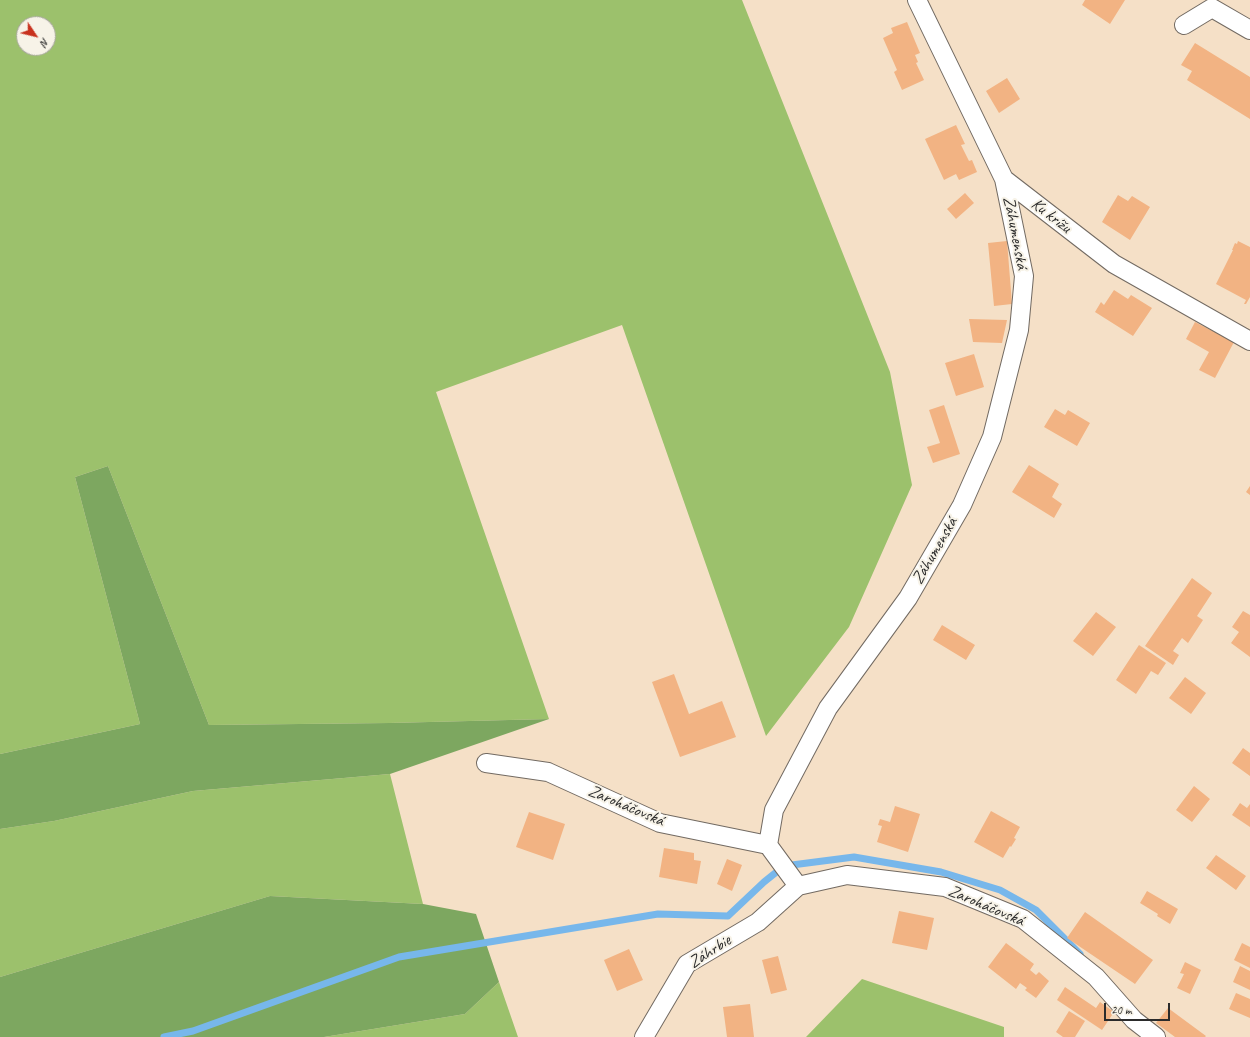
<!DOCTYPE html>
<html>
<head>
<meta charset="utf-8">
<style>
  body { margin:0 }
  #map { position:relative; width:1250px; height:1037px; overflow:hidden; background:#f5e0c7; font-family:Caveat,sans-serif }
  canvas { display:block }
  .north { position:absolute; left:16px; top:16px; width:40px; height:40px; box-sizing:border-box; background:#f7f3e8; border:1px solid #a5a39c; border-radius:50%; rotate:125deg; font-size:11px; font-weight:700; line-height:16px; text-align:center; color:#2b2b2b }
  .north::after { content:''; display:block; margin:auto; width:14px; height:18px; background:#c8321e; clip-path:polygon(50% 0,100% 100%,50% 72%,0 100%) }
  .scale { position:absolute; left:1104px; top:1003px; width:66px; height:18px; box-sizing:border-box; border:2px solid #2b2b2b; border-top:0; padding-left:5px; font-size:12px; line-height:14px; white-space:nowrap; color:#2b2b2b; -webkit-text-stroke:3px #f7f3e8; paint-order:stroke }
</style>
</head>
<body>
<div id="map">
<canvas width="1250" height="1037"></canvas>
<div class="north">N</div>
<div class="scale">20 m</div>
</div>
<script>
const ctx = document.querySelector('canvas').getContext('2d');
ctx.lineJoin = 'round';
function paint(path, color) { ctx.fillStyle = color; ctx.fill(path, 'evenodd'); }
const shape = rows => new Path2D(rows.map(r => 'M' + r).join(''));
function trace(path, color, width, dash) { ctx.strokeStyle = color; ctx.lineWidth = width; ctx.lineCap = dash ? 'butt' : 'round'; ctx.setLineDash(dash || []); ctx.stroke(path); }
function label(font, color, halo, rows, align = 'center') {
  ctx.font = font + ' Caveat,sans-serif'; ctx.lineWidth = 4; ctx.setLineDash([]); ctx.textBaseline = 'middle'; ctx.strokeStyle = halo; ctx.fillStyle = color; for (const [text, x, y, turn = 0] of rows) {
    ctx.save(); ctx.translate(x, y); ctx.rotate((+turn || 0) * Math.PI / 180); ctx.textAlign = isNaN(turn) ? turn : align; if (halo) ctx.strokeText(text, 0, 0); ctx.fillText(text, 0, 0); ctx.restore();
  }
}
paint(shape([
  [0,0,742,0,890,372,912,485,849,627,766,736,622,325,436,392,549,719,389,723,209,725,108,466,75,477,140,724,0,754],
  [24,24,48,24,48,48,24,48],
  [390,774,423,904,270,896,0,977,0,829,54,821,193,791],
  [862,979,1004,1027,1004,1037,806,1037],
  [499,982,518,1037,324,1037,465,1014]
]), '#9cc16c');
paint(shape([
  [108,466,209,725,389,723,549,719,390,774,193,791,54,821,0,829,0,754,140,724,75,477],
  [270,896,423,904,476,914,499,982,465,1014,324,1037,0,1037,0,977]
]), '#7da760');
trace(shape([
  [164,1037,193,1031,399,957,658,914,728,916,764,882,784,866,854,857,941,872,1000,890,1036,910,1080,954]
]), '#77b7eb', 7);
paint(shape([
  [1085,0,1125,0,1110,24,1082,5],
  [907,22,920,53,915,55,918,62,916,63,924,80,902,90,894,72,897,70,883,38,893,33,891,28],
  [1195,43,1250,77,1250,119,1187,80,1192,71,1181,65],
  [1007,78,1020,99,999,113,986,91],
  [956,125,965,144,961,145,969,161,972,160,977,172,959,180,956,174,944,180,925,139],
  [965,193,974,203,956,219,947,209],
  [1118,195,1128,201,1132,196,1150,207,1130,240,1102,222],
  [1007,241,1012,304,994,306,988,243],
  [1238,241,1250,247,1250,297,1246,304,1244,304,1246,300,1216,284,1233,250,1232,250,1235,243,1237,244],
  [1114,290,1128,299,1131,295,1152,308,1133,336,1095,312,1101,302,1104,305],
  [969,319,1007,320,1002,343,973,342],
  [1195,322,1234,342,1215,378,1199,370,1209,352,1186,339],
  [974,354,984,387,956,396,945,363],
  [944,405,960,454,933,463,927,447,940,443,929,410],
  [1055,409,1065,415,1068,410,1090,423,1077,446,1044,427],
  [1029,465,1059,484,1052,497,1062,504,1054,518,1012,492],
  [1250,486,1250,495,1246,492],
  [1192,578,1212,593,1197,616,1203,620,1188,643,1182,638,1173,651,1179,655,1173,665,1145,646],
  [1243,611,1250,615,1250,657,1231,643,1239,632,1232,627],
  [1096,612,1116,627,1093,656,1073,641],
  [942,625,975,645,966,660,933,640],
  [1139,645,1166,663,1158,675,1151,671,1136,694,1116,680],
  [674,674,689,714,722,701,736,737,680,757,652,682],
  [1185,677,1206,693,1191,714,1169,698],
  [1243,748,1250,753,1250,776,1232,763],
  [1194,786,1210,799,1192,822,1176,810],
  [1240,803,1247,808,1250,804,1250,827,1232,815],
  [895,806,920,814,908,852,877,842,882,826,878,825,880,819,890,822],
  [991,811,1020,827,1014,838,1016,839,1011,847,1010,846,1003,858,974,842],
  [529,812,565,824,553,860,516,847],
  [664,848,694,853,694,860,701,861,697,884,659,877],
  [1216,855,1246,876,1236,890,1206,868],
  [727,859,742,865,732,891,717,884],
  [1147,891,1178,909,1170,924,1157,916,1158,914,1140,903],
  [899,911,934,918,927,950,892,943],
  [1085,912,1153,960,1135,984,1067,938],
  [1006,943,1034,964,1030,970,1036,975,1039,972,1049,981,1036,998,1025,990,1027,988,1020,983,1016,989,988,967],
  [1242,943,1250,947,1250,968,1234,960],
  [629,949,643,980,617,991,604,960],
  [778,956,787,990,771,994,762,960],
  [1185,962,1201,970,1190,994,1177,988,1184,974,1180,973],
  [1240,966,1250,971,1250,990,1233,982],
  [1065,987,1096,1008,1100,1002,1114,1012,1102,1030,1057,1000],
  [1236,993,1250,999,1250,1018,1229,1009],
  [750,1004,754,1037,727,1037,723,1007],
  [1168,1008,1206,1036,1205,1037,1175,1037,1156,1023],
  [1069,1011,1085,1021,1075,1037,1063,1037,1056,1032]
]), '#f2b383');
const minor = shape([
  [917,0,1004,179,1114,264,1250,341],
  [1184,25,1212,8,1250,30],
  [486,763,548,772,660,823,768,845],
  [798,886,768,845,774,810,828,708,908,598,962,505,992,437,1019,330,1024,276,1004,179],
  [798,886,847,875,945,887,1023,919,1096,977,1134,1020,1156,1037],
  [644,1037,687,964,758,922,798,886]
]);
trace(minor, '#726a62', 20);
trace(minor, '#fff', 18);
label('17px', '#2b2b2b', '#f7f3e8', [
  ["Ku krížu",1051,216,38],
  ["Záhumenská",1015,233,79],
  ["Záhumenská",935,551,-60],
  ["Zaroháčovská",626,806,23],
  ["Zaroháčovská",986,906,23],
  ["Záhrbie",710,952,-33]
]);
</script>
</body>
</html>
